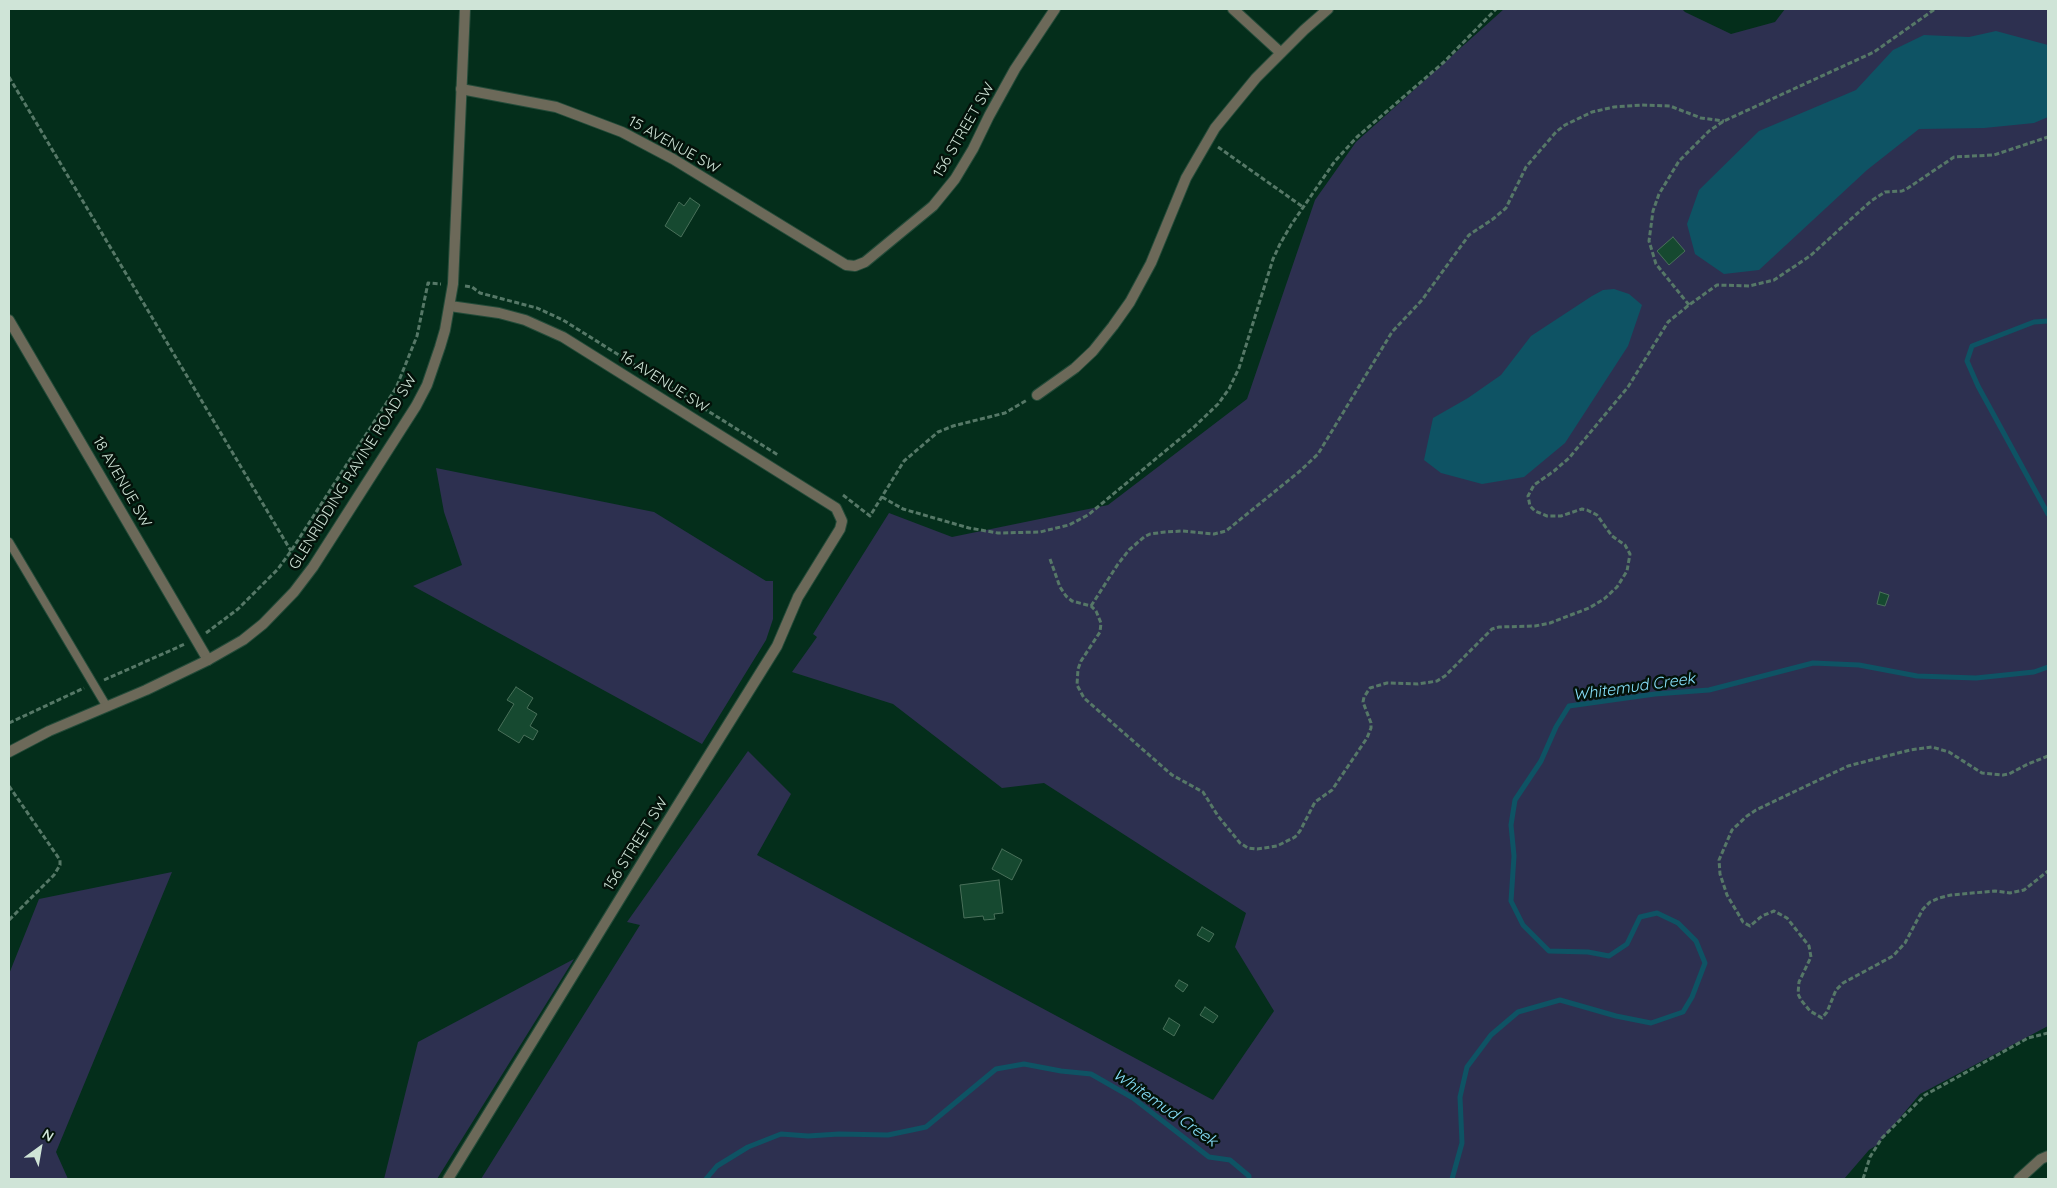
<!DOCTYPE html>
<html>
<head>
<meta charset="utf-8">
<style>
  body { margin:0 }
  #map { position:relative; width:2057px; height:1188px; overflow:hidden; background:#042e1b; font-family:Quicksand,sans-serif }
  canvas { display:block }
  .frame { position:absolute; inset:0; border:10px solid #cfe4d7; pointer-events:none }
  .north { position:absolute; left:15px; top:1123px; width:50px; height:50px; -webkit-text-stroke:4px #04120a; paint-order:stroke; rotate:32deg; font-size:14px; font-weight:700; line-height:20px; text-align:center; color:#cfe4d7 }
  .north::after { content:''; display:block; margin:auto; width:18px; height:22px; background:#cfe4d7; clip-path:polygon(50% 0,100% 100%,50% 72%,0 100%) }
</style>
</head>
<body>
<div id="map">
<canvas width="2057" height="1188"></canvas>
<div class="frame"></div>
<div class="north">N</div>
</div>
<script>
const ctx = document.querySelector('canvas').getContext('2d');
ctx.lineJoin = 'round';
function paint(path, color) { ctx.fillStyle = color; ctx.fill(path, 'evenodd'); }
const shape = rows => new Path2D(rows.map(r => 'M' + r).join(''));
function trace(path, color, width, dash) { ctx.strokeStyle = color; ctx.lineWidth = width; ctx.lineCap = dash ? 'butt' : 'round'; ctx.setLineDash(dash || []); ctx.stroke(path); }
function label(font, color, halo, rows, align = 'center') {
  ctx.font = font + ' Quicksand,sans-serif'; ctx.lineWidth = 5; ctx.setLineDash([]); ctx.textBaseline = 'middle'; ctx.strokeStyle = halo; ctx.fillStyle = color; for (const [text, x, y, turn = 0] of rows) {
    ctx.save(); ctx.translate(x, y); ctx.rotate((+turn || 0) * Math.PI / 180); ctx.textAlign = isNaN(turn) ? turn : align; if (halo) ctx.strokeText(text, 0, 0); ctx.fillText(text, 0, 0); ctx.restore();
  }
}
paint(shape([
  [1504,9,1682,9,1685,12,1731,34,1775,22,1785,9,2048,9,2048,1026,1920,1094,1877,1145,1869,1150,1844,1179,481,1179,640,925,627,922,748,751,791,794,757,855,1213,1100,1274,1011,1235,947,1246,913,1044,783,1002,788,893,704,792,672,817,637,813,634,889,513,952,537,1108,505,1247,399,1315,200,1356,142],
  [436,468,654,512,766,581,773,581,773,619,766,640,702,744,413,586,462,565,444,512],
  [172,872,56,1152,68,1179,9,1179,9,974,39,899],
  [574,959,437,1179,384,1179,418,1042]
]), '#2d3050');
paint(shape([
  [1996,31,2048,45,2048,117,2034,123,1984,128,1919,129,1867,170,1759,270,1724,274,1695,254,1687,224,1699,190,1759,131,1856,90,1893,50,1924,35,1969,37],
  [1614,289,1629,294,1642,305,1628,346,1565,443,1524,477,1482,484,1441,473,1424,460,1433,418,1468,398,1501,375,1531,336,1592,296,1603,290]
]), '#0e5364');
trace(shape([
  [2048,321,2034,322,1972,346,1967,361,1978,386,2048,514],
  [706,1179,717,1166,748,1147,781,1134,808,1136,839,1134,888,1135,926,1127,996,1069,1024,1064,1061,1071,1091,1074,1133,1098,1209,1157,1230,1160,1249,1176,1249,1179],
  [1452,1179,1462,1143,1460,1097,1467,1067,1491,1035,1518,1012,1560,1000,1616,1016,1651,1023,1683,1012,1692,997,1705,963,1696,941,1678,923,1657,913,1640,917,1627,944,1609,956,1588,952,1549,951,1523,925,1511,901,1514,856,1511,825,1515,800,1541,761,1556,727,1569,706,1655,694,1709,690,1813,663,1859,665,1917,676,1976,678,2034,672,2048,667]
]), '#0e5364', 5);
const building = shape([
  [690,198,700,205,681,237,665,226,679,202,684,206,690,198],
  [1673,237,1685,251,1669,265,1657,251,1673,237],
  [1880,592,1889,595,1885,606,1877,604,1880,592],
  [516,687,533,698,527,708,537,714,530,726,538,731,533,740,524,735,519,743,498,730,514,704,507,700,516,687],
  [1002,849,1022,860,1012,880,992,869,1002,849],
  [999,880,1003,913,994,914,995,919,984,920,983,916,964,918,960,885,999,880],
  [1202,927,1214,934,1209,942,1197,935,1202,927],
  [1179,980,1188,985,1183,992,1175,986,1179,980],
  [1205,1007,1218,1016,1213,1023,1200,1015,1205,1007],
  [1169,1018,1180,1025,1174,1036,1163,1029,1169,1018]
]);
paint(building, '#164930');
trace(building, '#49705a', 1);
const service = shape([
  [9,542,107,707]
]);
const minor = shape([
  [1233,9,1281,53],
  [461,89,556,107,622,132,673,159,846,265,855,266,865,262,933,206,955,179,973,149,989,116,1015,69,1055,9],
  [9,320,208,660],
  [1037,395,1075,368,1093,351,1113,326,1130,302,1151,263,1186,178,1215,128,1256,78,1304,30,1328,9],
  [448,1179,656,840,777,646,798,597,840,529,842,521,836,508,563,337,525,320,499,313,450,306],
  [2019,1179,2041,1159,2048,1156]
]);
const tertiary = shape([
  [9,752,49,731,146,690,208,660,243,640,263,624,294,592,313,567,416,406,427,385,440,347,445,330,453,284,465,9]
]);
trace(service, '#244b39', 10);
trace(minor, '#244b39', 12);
trace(tertiary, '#244b39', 12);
trace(shape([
  [9,77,291,551],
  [1218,147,1303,207],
  [465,286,472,287,480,293,537,308,563,320,778,455],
  [1689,305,1656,264,1649,241,1653,211,1659,194,1679,161,1709,131,1724,121,1874,52,1935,9],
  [843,495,870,516,904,461,938,432,953,426,1005,413,1027,400],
  [882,497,903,509,969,528,998,533,1040,532,1069,525,1088,515,1193,428,1218,404,1229,389,1239,368,1273,259,1280,244,1291,225,1335,161,1357,137,1444,62,1496,9],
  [1050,559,1060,587,1066,596,1072,601,1091,606,1096,611,1101,623,1100,632,1081,661,1078,669,1077,685,1084,698,1172,775,1203,792,1218,816,1240,843,1248,848,1257,849,1277,846,1295,837,1300,831,1315,802,1332,790,1367,738,1371,728,1371,723,1363,702,1364,697,1370,688,1387,683,1418,684,1437,681,1445,676,1492,629,1499,627,1535,626,1550,623,1589,608,1604,599,1617,587,1627,571,1630,554,1625,545,1612,536,1597,515,1587,510,1582,509,1561,516,1547,516,1535,511,1530,506,1528,496,1534,485,1554,471,1569,458,1628,387,1668,322,1689,305,1717,285,1749,286,1774,280,1810,256,1871,201,1885,192,1902,191,1908,188,1954,157,1994,155,2048,137],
  [1091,606,1118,564,1129,550,1144,537,1150,534,1165,532,1182,531,1214,534,1226,531,1300,471,1318,454,1392,332,1422,300,1469,235,1493,219,1506,208,1526,167,1556,132,1565,125,1592,112,1614,107,1642,105,1670,106,1701,118,1724,121],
  [206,633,238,609,278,569,291,551,396,388,417,336,428,283,441,284],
  [104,680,185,644],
  [9,723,84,688],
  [2048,756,2028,764,2009,774,2003,775,1982,773,1949,752,1932,747,1910,750,1848,766,1756,810,1747,816,1732,830,1719,860,1720,874,1727,895,1743,922,1750,926,1762,916,1774,911,1787,918,1809,946,1811,957,1799,982,1798,994,1801,1000,1810,1011,1822,1018,1827,1012,1836,990,1843,983,1893,956,1905,943,1923,909,1930,902,1939,898,1951,895,1995,891,2010,893,2024,890,2048,871],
  [9,786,60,860,60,865,54,875,9,920],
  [1863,1179,1870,1157,1882,1138,1925,1095,2028,1038,2048,1033]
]), '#567867', 3, [5, 2.5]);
trace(service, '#6c6959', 8);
trace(minor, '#6c6959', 10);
trace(tertiary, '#6c6959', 10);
label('15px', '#cfe4d7', '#04120a', [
  ["156 STREET SW",964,130,-60],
  ["15 AVENUE SW",674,145,29],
  ["16 AVENUE SW",664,382,32],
  ["GLENRIDDING RAVINE ROAD SW",353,472,-58],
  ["18 AVENUE SW",122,482,60],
  ["156 STREET SW",636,844,-58]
]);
label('italic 16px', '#88e1fc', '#04120a', [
  ["Whitemud Creek",1634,687,-8],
  ["Whitemud Creek",1165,1108,35]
]);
</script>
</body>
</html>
